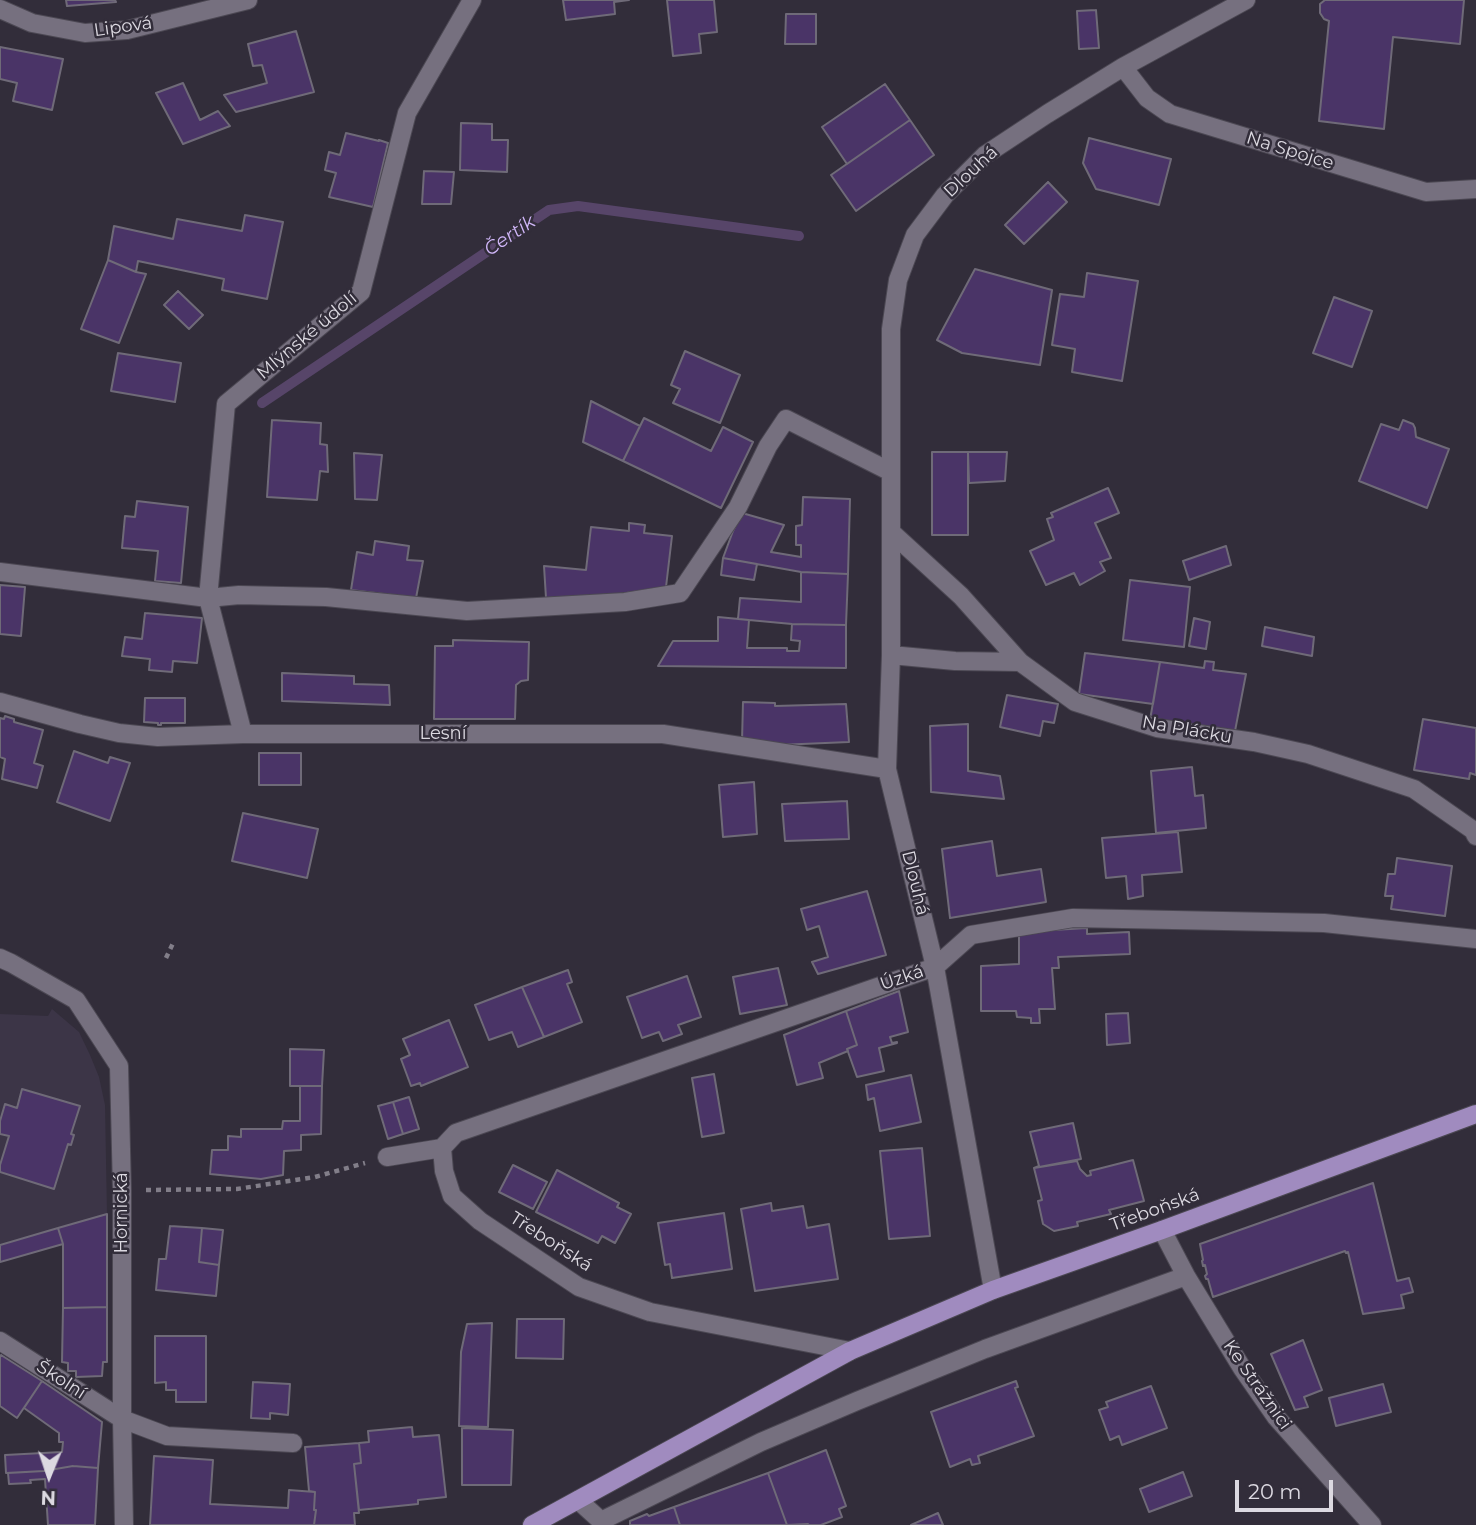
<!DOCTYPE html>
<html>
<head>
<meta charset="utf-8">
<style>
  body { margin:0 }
  #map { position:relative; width:1476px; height:1525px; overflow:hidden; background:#322d3a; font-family:Montserrat,sans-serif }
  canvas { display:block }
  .north { position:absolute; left:14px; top:1441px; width:70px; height:70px; -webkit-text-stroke:5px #322d3a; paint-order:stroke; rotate:182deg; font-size:19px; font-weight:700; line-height:28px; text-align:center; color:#dcd9e1 }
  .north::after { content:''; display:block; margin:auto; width:24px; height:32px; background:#dcd9e1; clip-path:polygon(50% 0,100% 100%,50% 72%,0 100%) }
  .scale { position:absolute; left:1235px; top:1480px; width:98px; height:32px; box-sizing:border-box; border:4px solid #dcd9e1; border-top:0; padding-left:9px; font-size:21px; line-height:24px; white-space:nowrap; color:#dcd9e1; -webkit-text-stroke:5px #322d3a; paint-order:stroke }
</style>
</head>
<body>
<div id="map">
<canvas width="1476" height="1525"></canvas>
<div class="north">N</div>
<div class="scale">20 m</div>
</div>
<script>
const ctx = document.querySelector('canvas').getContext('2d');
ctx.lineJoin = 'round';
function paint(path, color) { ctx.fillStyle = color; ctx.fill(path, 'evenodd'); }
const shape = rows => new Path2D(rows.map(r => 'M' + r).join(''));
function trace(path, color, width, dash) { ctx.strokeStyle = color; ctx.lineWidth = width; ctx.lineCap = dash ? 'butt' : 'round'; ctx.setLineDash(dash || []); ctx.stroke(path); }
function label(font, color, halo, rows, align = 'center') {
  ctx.font = font + ' Montserrat,sans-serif'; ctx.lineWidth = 5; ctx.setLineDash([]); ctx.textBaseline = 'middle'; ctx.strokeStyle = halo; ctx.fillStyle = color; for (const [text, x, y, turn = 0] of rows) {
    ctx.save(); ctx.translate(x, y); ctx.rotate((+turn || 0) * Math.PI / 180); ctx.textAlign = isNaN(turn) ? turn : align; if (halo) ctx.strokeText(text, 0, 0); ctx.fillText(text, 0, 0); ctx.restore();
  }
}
paint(shape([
  [52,1009,79,1032,90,1055,99,1077,105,1105,107,1214,0,1245,0,1014,48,1016]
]), '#3c3547');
trace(shape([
  [262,403,549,210,578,206,799,236]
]), '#574569', 10);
const building = shape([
  [66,0,115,0,116,2,67,6,66,0],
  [563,0,629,0,614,2,615,14,566,20,563,0],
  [667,0,714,0,717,32,699,34,701,53,673,56,667,0],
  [1325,0,1464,0,1460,44,1393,37,1384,129,1319,121,1329,21,1324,19,1320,13,1320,4,1325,0],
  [1096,10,1099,48,1079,49,1077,11,1096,10],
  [786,14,816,14,816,44,785,44,786,14],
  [296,31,314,92,236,112,224,95,267,83,262,65,253,66,248,44,296,31],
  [0,47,63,59,52,110,13,101,17,83,0,79,0,47],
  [183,83,200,120,218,111,230,126,183,144,156,93,183,83],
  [885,84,910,120,847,164,822,127,885,84],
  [910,120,934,155,856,211,831,175,910,120],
  [461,123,492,124,492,140,508,140,507,172,460,170,461,123],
  [346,133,379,141,379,140,388,143,373,207,329,197,336,173,325,170,329,152,340,155,346,133],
  [1089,138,1171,159,1159,205,1096,189,1083,163,1089,138],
  [424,171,454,172,451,204,422,204,424,171],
  [1048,182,1067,202,1024,244,1005,225,1048,182],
  [245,215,283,222,267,299,222,290,224,279,138,261,136,272,108,260,114,226,173,239,177,219,242,231,245,215],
  [108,260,136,272,146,274,119,343,81,329,108,260],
  [975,269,1052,290,1040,365,962,353,937,340,975,269],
  [1087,273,1138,281,1122,381,1072,372,1075,349,1052,345,1060,294,1084,297,1087,273],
  [178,291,203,315,189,329,164,305,178,291],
  [1334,297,1372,311,1352,367,1313,353,1334,297],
  [685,351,740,375,720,423,673,403,680,389,671,385,685,351],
  [118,353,181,363,175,402,111,391,118,353],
  [591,401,640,426,623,461,583,442,591,401],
  [644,418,711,451,723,427,753,442,721,508,623,461,644,418],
  [272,420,321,423,320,444,327,445,328,472,320,471,317,500,267,497,272,420],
  [1403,420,1413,424,1415,428,1416,437,1449,449,1427,508,1359,481,1381,424,1399,430,1403,420],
  [932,452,968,452,968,535,932,535,932,452],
  [968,452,1007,452,1005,481,969,483,968,452],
  [354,453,382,455,377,500,355,499,354,453],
  [1108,488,1119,513,1095,523,1111,558,1100,562,1105,571,1080,585,1074,573,1046,585,1030,551,1054,540,1047,519,1053,517,1051,513,1108,488],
  [803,497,850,499,848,574,801,572,723,558,733,531,742,513,784,525,771,552,801,557,801,545,796,545,796,526,802,525,803,497],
  [137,501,188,507,181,583,155,581,158,551,122,548,125,516,135,517,137,501],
  [629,523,645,525,644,533,672,536,666,587,620,594,546,598,544,566,586,570,591,527,629,531,629,523],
  [375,541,409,546,407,560,423,561,416,598,351,590,357,552,373,555,375,541],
  [1226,546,1231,565,1189,580,1183,561,1226,546],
  [723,558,757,564,754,580,721,575,723,558],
  [801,572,848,574,846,625,792,624,738,619,740,598,801,602,801,572],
  [1130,580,1190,587,1184,647,1123,640,1130,580],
  [0,585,25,587,21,636,0,634,0,585],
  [145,613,202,618,197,663,173,661,172,672,149,670,150,659,122,656,125,637,142,639,145,613],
  [718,617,749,620,747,648,787,648,787,651,799,651,800,641,791,640,792,624,846,625,846,668,658,666,673,641,718,641,718,617],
  [1194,618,1210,622,1206,649,1189,646,1194,618],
  [1265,627,1314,637,1312,656,1262,646,1265,627],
  [453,640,529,642,528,680,521,681,516,685,515,719,434,719,435,646,453,646,453,640],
  [1085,653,1160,662,1153,704,1079,694,1085,653],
  [1205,661,1214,662,1213,670,1246,674,1235,731,1150,720,1160,662,1204,668,1205,661],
  [282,673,354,676,354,684,389,685,390,705,282,701,282,673],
  [1007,695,1058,704,1054,723,1043,721,1040,736,1000,727,1007,695],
  [145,698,185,698,185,723,161,723,161,725,158,725,158,723,144,722,145,698],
  [743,702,775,703,775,706,846,704,849,742,778,745,742,741,743,702],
  [5,716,14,719,14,722,43,730,34,763,43,766,37,788,2,779,5,759,0,757,0,718,4,719,5,716],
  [1423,719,1476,728,1476,775,1470,773,1469,779,1414,770,1423,719],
  [968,724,968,771,1000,776,1004,799,931,792,930,726,968,724],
  [74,751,108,763,110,757,130,763,110,821,57,802,74,751],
  [259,753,301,753,301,785,259,785,259,753],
  [1192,767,1195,796,1203,795,1206,828,1156,833,1151,771,1192,767],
  [754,782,757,834,723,837,719,785,754,782],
  [847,801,849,839,785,841,782,804,847,801],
  [243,813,318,829,307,878,232,861,243,813],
  [1178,832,1182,872,1142,875,1143,896,1128,899,1126,876,1106,878,1102,838,1178,832],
  [992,841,997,876,1041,869,1046,902,950,918,942,849,992,841],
  [1397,858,1452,866,1445,916,1391,909,1393,896,1385,896,1388,874,1395,874,1397,858],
  [867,891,886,955,818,974,812,962,828,957,819,926,807,930,801,909,867,891],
  [1087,928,1087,934,1129,932,1130,954,1058,957,1059,968,1052,968,1055,1009,1039,1009,1040,1023,1031,1023,1031,1018,1017,1017,1016,1011,981,1011,981,966,1019,964,1019,932,1087,928],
  [778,968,787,1005,740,1014,733,977,778,968],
  [568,970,572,982,567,984,582,1022,544,1037,522,987,568,970],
  [687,976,701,1017,678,1025,682,1034,663,1041,659,1032,642,1038,627,997,687,976],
  [522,987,544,1037,518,1047,512,1032,489,1040,475,1005,522,987],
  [899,991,908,1032,890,1037,892,1043,897,1042,897,1043,879,1048,884,1071,857,1077,847,1049,857,1045,846,1011,899,991],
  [846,1011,857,1045,847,1049,848,1051,819,1063,823,1078,797,1085,784,1035,846,1011],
  [1128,1013,1130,1043,1107,1045,1106,1014,1128,1013],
  [449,1020,468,1067,421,1086,420,1083,411,1086,401,1059,410,1055,403,1039,449,1020],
  [290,1049,324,1050,322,1086,290,1086,290,1049],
  [714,1074,724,1133,702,1137,692,1078,714,1074],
  [911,1075,921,1122,880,1131,874,1098,868,1100,866,1085,911,1075],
  [300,1086,322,1086,321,1134,301,1135,301,1150,284,1151,283,1175,261,1179,210,1174,212,1150,228,1150,228,1136,241,1137,241,1129,282,1129,283,1121,300,1121,300,1086],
  [22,1089,80,1106,71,1134,74,1135,71,1145,68,1144,54,1189,0,1172,0,1165,9,1136,0,1134,0,1121,5,1104,17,1108,22,1089],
  [409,1097,419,1129,403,1134,393,1102,409,1097],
  [393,1102,403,1134,388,1139,378,1106,393,1102],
  [1073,1123,1081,1159,1034,1168,1039,1166,1030,1132,1073,1123],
  [922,1148,930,1236,889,1239,880,1151,922,1148],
  [1133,1160,1144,1201,1109,1210,1111,1214,1077,1222,1078,1226,1054,1231,1043,1224,1038,1201,1042,1200,1034,1168,1077,1161,1080,1169,1087,1176,1091,1175,1090,1171,1133,1160],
  [513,1165,547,1182,533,1209,499,1192,513,1165],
  [557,1170,619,1203,617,1207,631,1214,615,1243,602,1236,598,1243,536,1212,557,1170],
  [1373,1183,1397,1281,1409,1278,1413,1292,1401,1295,1404,1308,1363,1314,1348,1252,1346,1253,1345,1251,1213,1297,1208,1279,1206,1279,1205,1276,1207,1274,1205,1265,1203,1266,1202,1261,1203,1260,1200,1244,1373,1183],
  [771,1203,772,1211,803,1206,807,1228,829,1224,838,1279,755,1291,741,1209,771,1203],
  [724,1213,732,1269,672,1278,670,1264,665,1265,658,1223,724,1213],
  [107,1214,107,1307,63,1308,63,1244,58,1228,107,1214],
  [170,1226,202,1228,199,1262,219,1265,216,1296,156,1290,159,1259,166,1259,170,1226],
  [58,1228,63,1244,0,1262,0,1245,58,1228],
  [202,1228,223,1230,219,1265,199,1262,202,1228],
  [107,1307,107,1362,103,1362,102,1376,76,1377,76,1371,68,1371,68,1363,62,1362,63,1308,107,1307],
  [517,1319,564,1319,563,1359,516,1358,517,1319],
  [492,1323,488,1427,459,1426,461,1352,467,1324,492,1323],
  [155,1336,206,1336,206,1402,176,1402,176,1390,166,1390,166,1382,155,1383,155,1336],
  [1303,1340,1322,1390,1304,1397,1308,1407,1295,1410,1271,1354,1303,1340],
  [1,1355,42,1381,17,1418,0,1406,0,1357,1,1355],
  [42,1381,102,1422,98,1468,73,1466,44,1471,6,1473,5,1455,62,1452,63,1442,59,1442,59,1433,24,1408,42,1381],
  [1016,1381,1018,1387,1015,1388,1034,1436,978,1456,980,1463,972,1465,970,1459,950,1467,931,1412,1016,1381],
  [253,1382,290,1384,288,1415,270,1413,270,1419,251,1418,253,1382],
  [1383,1384,1391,1412,1336,1426,1329,1398,1383,1384],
  [1151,1386,1167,1428,1122,1445,1119,1436,1110,1440,1099,1410,1108,1407,1106,1402,1151,1386],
  [412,1427,413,1437,439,1435,446,1497,418,1500,418,1504,359,1510,354,1464,361,1463,359,1443,369,1442,368,1431,412,1427],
  [462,1428,513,1430,511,1485,462,1485,462,1428],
  [359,1443,361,1463,354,1464,359,1513,354,1513,355,1525,314,1525,316,1510,314,1510,315,1492,309,1491,305,1447,359,1443],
  [826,1450,846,1506,839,1509,842,1517,821,1525,808,1525,808,1524,787,1525,768,1473,826,1450],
  [154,1456,213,1460,210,1504,288,1508,289,1490,315,1492,314,1510,316,1510,314,1525,150,1525,154,1456],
  [73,1466,98,1468,95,1525,48,1525,45,1479,30,1480,31,1483,9,1484,8,1473,44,1471,73,1466],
  [1183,1472,1192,1496,1149,1512,1140,1489,1183,1472],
  [768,1473,787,1525,680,1525,674,1507,768,1473],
  [674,1507,680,1525,630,1525,630,1521,647,1514,649,1516,674,1507],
  [938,1513,943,1525,911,1525,938,1513]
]);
paint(building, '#4a3467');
trace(building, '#6f6a78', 2);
const minor = shape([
  [0,9,32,23,85,33,127,30,248,0],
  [1123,67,1147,98,1170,114,1426,192,1476,189],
  [891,532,961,596,1020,662],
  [0,572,208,598,239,595,326,597,467,611,625,602,680,593,738,507,768,446,786,419,891,472],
  [891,655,955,661,1020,662,1075,702,1157,728,1254,742,1308,754,1414,789,1473,830,1476,836],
  [0,702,80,724,119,733,158,737,243,734,663,734,887,769],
  [243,734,208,598,226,404,361,292,407,113,472,0],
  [0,958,11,963,76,1000,119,1066,122,1191,122,1419,124,1525],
  [442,1148,444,1171,452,1196,480,1221,579,1287,650,1312,850,1351],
  [387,1157,442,1148,456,1133,935,967,971,935,1073,918,1324,923,1476,939],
  [1162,1230,1186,1276,1242,1368,1276,1417,1372,1525],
  [993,1290,935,967,887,769,891,655,891,329,898,280,915,235,945,195,985,155,1047,114,1123,67,1246,0],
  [0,1341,122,1419,167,1436,293,1443],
  [578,1500,601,1521,761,1442,857,1401,985,1349,1186,1276]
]);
const major = shape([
  [532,1525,850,1351,993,1290,1162,1230,1476,1114]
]);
trace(minor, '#4c4853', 20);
trace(major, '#4c4853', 20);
trace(shape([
  [166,958,174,941],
  [146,1190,237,1189,315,1177,365,1163]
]), '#827e89', 4.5, [5, 5]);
trace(minor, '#76707f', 18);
trace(major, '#a08bbf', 18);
label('18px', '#dcd9e1', '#322d3a', [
  ["Lipová",123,27,-8],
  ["Na Spojce",1290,151,17],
  ["Dlouhá",971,172,-43],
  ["Mlýnské údolí",307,336,-40],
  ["Na Plácku",1187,730,10],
  ["Lesní",443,734],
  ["Dlouhá",915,883,76],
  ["Úzká",902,978,-19],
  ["Třeboňská",1155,1210,-20],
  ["Hornická",122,1213,-90],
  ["Třeboňská",551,1242,33],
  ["Školní",61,1380,33],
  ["Ke Strážnici",1257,1385,55]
]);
label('italic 19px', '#d1b7f9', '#322d3a', [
  ["Čertík",510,236,-34]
]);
</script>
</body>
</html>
